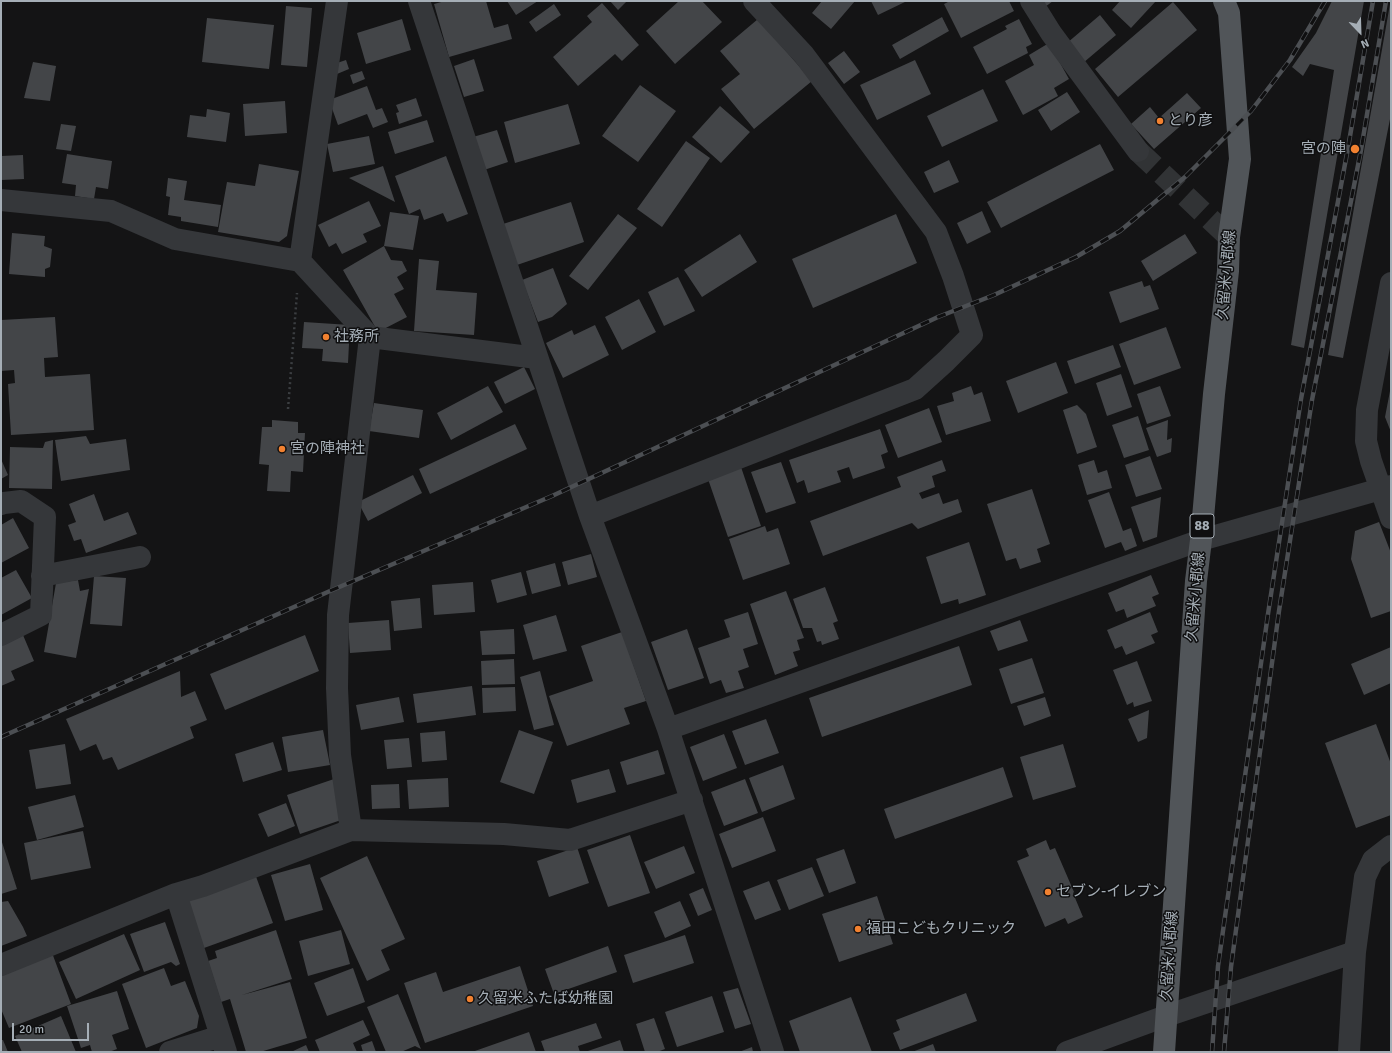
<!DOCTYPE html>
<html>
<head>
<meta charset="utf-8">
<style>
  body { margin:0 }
  #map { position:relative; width:1392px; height:1053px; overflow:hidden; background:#141415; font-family:Signika,sans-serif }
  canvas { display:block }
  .frame { position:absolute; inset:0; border:2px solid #a5aeb6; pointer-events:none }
  .north { position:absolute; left:1340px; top:12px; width:40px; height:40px; -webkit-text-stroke:3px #0f0f10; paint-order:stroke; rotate:157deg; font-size:11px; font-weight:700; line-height:16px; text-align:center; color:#a5aeb6 }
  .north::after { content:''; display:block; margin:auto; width:14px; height:18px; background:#a5aeb6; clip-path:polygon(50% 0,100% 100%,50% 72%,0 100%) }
  .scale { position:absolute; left:12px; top:1023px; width:77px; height:18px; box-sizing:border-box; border:2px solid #a5aeb6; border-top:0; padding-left:5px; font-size:12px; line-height:14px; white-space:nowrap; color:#a5aeb6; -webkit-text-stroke:3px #0f0f10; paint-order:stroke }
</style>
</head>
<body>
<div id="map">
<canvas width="1392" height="1053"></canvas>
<div class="frame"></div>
<div class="north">N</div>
<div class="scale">20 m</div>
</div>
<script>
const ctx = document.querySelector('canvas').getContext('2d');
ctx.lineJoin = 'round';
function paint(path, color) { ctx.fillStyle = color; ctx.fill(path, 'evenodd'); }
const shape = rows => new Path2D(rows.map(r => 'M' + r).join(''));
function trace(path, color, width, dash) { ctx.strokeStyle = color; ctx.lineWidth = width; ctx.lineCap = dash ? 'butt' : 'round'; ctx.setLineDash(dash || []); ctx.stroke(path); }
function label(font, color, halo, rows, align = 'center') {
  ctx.font = font + ' Signika,"Noto Sans JP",sans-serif'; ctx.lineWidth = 3; ctx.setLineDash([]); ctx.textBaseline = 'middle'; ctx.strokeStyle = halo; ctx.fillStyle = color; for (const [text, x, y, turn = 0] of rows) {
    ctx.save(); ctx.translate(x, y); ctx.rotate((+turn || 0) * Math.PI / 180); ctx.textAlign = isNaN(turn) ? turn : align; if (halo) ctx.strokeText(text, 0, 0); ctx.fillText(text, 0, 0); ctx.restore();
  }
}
paint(shape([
  [445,1,486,1,494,28,508,24,512,39,449,57,434,4],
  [507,1,538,1,516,15],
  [610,1,627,1,618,10],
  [679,1,702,1,722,22,675,64,646,31],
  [822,1,855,1,831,29,812,13],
  [871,1,907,1,878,15],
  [950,1,1009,1,1014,11,961,38,944,4],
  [1041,1,1053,1,1045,7],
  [1120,1,1156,1,1131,28,1112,10],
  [1332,1,1364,1,1304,348,1291,345,1334,70,1310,64,1303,76,1292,67,1316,33],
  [1173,2,1197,30,1118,97,1095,69],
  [602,3,639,45,622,61,615,54,578,86,553,57,592,22,587,16],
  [554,4,561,15,536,32,529,22],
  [1390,4,1391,114,1343,358,1328,355],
  [286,6,312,8,307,67,281,65],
  [1100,15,1116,35,1083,63,1067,43],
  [942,17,949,31,900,59,892,45],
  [207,18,274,25,269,69,202,62],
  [402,19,411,50,366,64,357,33],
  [758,19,812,81,754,129,721,89,740,74,720,51],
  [1019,19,1032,44,1026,47,1028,53,987,74,973,47,1007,29,1005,26],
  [1049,43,1069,79,1054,88,1058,96,1023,115,1005,81,1034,65,1029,55],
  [844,51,860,72,844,84,828,63],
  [474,59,484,91,464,97,454,66],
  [346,60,349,69,337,74,334,64],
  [915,60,931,94,877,120,860,85],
  [33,62,56,66,50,101,24,98],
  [362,71,365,79,353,84,350,75],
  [640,85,676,111,638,162,602,136],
  [367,86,376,110,382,108,388,122,373,128,367,114,338,125,329,100],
  [983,89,998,121,942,147,927,116],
  [1067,92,1080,112,1051,131,1038,110],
  [1187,93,1201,108,1154,149,1131,124,1150,107,1159,118],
  [416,98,422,116,399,124,396,113,399,112,396,105],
  [285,101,287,133,245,136,243,104],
  [568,104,580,144,515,163,504,122],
  [720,106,750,132,721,163,692,137],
  [207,109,230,113,226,142,187,137,190,115,206,117],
  [427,120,434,142,395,154,388,132],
  [61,124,76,126,71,151,56,149],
  [497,130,508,162,484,170,473,137],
  [369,136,375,164,333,172,327,144],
  [686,141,710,158,662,227,637,209],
  [1100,144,1114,170,1001,228,987,202],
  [67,154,112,161,108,189,96,187,94,199,75,196,76,185,62,183],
  [23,155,24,179,1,180,1,156],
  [446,156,468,214,447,222,443,213,424,220,420,209,409,214,395,176],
  [949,160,959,182,934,193,924,172],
  [259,164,299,171,287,236,279,242,218,232,227,182,255,186],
  [383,166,395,202,349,178],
  [168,178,187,181,184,200,221,205,218,227,181,221,181,217,168,215,170,197,166,196],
  [369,201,381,226,363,234,367,242,342,254,336,243,329,247,318,225],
  [571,202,584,242,517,265,503,224],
  [982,211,991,232,967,244,957,223],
  [390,212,419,216,413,250,384,246],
  [618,214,637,228,588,290,569,276],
  [896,214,917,263,813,308,792,259],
  [12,233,45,236,44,246,52,249,50,267,45,269,45,277,9,274],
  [740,234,757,262,702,297,684,270],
  [1185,234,1197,253,1153,281,1141,261],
  [384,246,391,260,402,261,407,271,397,277,404,289,394,294,407,317,378,332,343,270],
  [419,259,439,261,436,290,477,293,474,335,414,331],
  [553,268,567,304,552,317,538,322,522,280],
  [678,277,695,311,664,326,648,292],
  [1142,281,1144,287,1150,285,1159,309,1120,323,1109,292],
  [639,299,656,332,622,350,605,317],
  [55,317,58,357,44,358,45,377,90,374,94,430,11,435,8,384,15,383,14,370,1,371,1,320],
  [304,322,350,325,348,363,322,361,323,349,302,348],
  [595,325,609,355,563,378,546,343,572,330,574,335],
  [1166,327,1181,368,1134,385,1119,344],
  [1113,345,1121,367,1075,384,1067,361],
  [1056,362,1068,393,1018,413,1006,381],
  [524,367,535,389,505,404,494,382],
  [1121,374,1132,407,1107,416,1096,383],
  [488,386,503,412,451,440,437,413],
  [971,386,974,395,982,392,991,421,946,435,937,406,954,401,952,393],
  [1160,386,1171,416,1147,424,1137,394],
  [1390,391,1391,391,1391,432,1385,417],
  [374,403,423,410,419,438,369,431],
  [1077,405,1086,414,1097,447,1077,454,1063,410],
  [929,408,942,442,898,458,885,425],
  [1138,416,1149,450,1124,458,1112,425],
  [272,420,298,422,298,433,305,433,303,472,291,471,290,492,267,491,269,465,259,464,262,427,272,427],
  [1168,420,1167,440,1172,438,1171,452,1157,457,1146,428],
  [515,424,527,449,430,494,419,469],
  [880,429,888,452,881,455,885,468,853,479,849,467,837,471,841,482,808,493,804,480,797,483,789,460],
  [86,436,90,444,126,439,130,470,61,481,55,440],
  [53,440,52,489,9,488,10,447,43,448,45,442],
  [1150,456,1162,489,1136,497,1125,465],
  [1,459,8,475,1,479],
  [942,460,946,471,932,476,935,487,919,493,922,499,939,493,943,504,958,499,962,512,918,529,912,523,823,556,810,521,901,487,897,477],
  [1094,460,1098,473,1107,470,1112,488,1087,495,1078,465],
  [781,462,796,503,766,513,751,472],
  [741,467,761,526,728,537,708,479],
  [413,475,422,493,368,521,358,502],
  [1032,489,1050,544,1037,549,1041,562,1020,569,1016,558,1006,561,987,504],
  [1109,492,1123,531,1131,528,1137,546,1125,551,1121,542,1105,548,1088,500],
  [94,494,104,521,128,512,137,534,86,553,81,539,74,541,68,525,76,522,69,504],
  [1161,497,1157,537,1143,542,1131,507],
  [13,518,29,548,1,563,1,525],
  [1379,522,1391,553,1391,611,1371,618,1351,559,1355,531],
  [765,526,767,532,778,528,790,564,743,580,729,539],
  [969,542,986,595,959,604,958,599,941,604,926,557],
  [591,554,597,577,568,585,562,562],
  [555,563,561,586,532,594,526,571],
  [16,570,32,598,1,615,1,578],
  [521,572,527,595,497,603,491,580],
  [1151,575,1159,594,1152,597,1156,606,1127,618,1124,609,1116,612,1108,593],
  [94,576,126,578,122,626,90,624],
  [78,580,80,591,89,589,76,658,44,652,56,583],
  [473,582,475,612,434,615,432,585],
  [825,587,838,621,833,623,839,639,822,645,821,641,817,642,812,628,803,628,793,599],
  [786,591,804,638,797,640,800,650,793,652,798,666,775,675,750,604],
  [420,598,422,628,394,631,391,601],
  [748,612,758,644,743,649,749,667,738,671,744,688,726,693,721,680,710,684,698,648,730,637,724,620],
  [1150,612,1158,632,1151,635,1155,643,1126,655,1122,646,1115,649,1107,630],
  [556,615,567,651,533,660,523,625],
  [389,620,391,650,350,653,348,623],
  [1020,620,1028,641,998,651,990,631],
  [514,629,515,654,482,655,480,631],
  [687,629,704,678,668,690,651,642],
  [622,632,646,701,624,708,630,724,567,746,549,696,593,681,581,646],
  [23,635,34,661,11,671,15,680,1,686,1,645],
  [305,635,319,671,225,710,210,674],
  [959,646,972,685,822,737,809,698],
  [1391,647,1391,683,1364,695,1351,664],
  [1032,658,1044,693,1011,704,999,669],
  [514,659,515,684,482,685,481,661],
  [1137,661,1152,701,1134,707,1133,702,1127,705,1113,670],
  [180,671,181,697,195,691,207,720,190,727,194,738,118,770,112,757,103,760,96,744,80,751,66,719],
  [540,671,554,725,534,730,520,677],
  [472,686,476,715,417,723,413,694],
  [515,687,516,711,483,713,482,688],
  [399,697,404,722,361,730,356,705],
  [1045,697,1051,716,1024,726,1017,706],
  [1149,710,1147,738,1138,742,1128,719],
  [766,719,779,753,745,765,732,731],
  [1376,724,1391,764,1391,815,1356,828,1325,743],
  [323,730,330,765,288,772,282,737],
  [519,730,553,742,534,794,500,782],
  [445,731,447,760,422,762,420,733],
  [724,734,737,768,703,781,690,747],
  [409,738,412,767,387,769,384,740],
  [273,742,282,770,243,782,235,754],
  [65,744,71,784,36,789,29,750],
  [1063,744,1076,787,1033,800,1020,757],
  [658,750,665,774,627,785,620,762],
  [783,765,795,799,762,812,749,778],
  [1003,767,1013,797,895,839,884,809],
  [609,769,616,792,577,803,571,780],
  [448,778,449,807,409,809,407,780],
  [334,779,347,818,300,834,287,795],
  [745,779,758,813,724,826,711,792],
  [399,784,400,808,372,809,371,785],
  [75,795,84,827,37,840,28,807],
  [286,803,295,826,268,837,258,814],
  [763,817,776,851,732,868,719,834],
  [83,831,91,868,31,880,24,843],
  [630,835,650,893,608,907,587,850],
  [1,839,17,889,1,894],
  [1046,840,1050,850,1055,848,1074,892,1073,893,1083,917,1068,924,1065,918,1045,927,1017,861,1029,856,1026,849],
  [684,846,695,873,656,889,644,862],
  [577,847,589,883,549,897,537,861],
  [844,849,856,883,829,893,816,859],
  [367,856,405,939,381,950,390,970,367,981,320,878],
  [310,864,323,910,285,921,271,875],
  [812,867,824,896,789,910,777,880],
  [254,871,273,923,204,948,185,897],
  [769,881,781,910,755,920,743,891],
  [703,888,712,910,698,916,689,894],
  [877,896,893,944,839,962,822,914],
  [8,901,23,927,27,936,1,946,1,902],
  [680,901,691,926,665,938,654,912],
  [165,922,180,964,176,966,171,962,144,972,130,934],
  [276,930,292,979,242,995,290,982,307,1038,260,1052,246,1052,230,999,221,1002,208,961,217,958,215,951],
  [341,930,350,964,308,976,299,941],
  [124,934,140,970,76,999,59,962],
  [685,935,694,963,633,983,624,955],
  [608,946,617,972,554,994,545,969],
  [51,950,71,1004,9,1028,1,1009,1,976,16,970],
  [520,966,533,1006,425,1043,404,983,436,972,443,992],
  [164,968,171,986,185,981,199,1016,197,1028,146,1048,122,984],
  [353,968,365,1002,327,1016,314,983],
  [738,988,751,1024,735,1029,723,992],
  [117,991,129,1029,112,1035,117,1049,109,1052,92,1052,90,1045,81,1048,67,1006],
  [966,993,977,1021,900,1050,893,1033,900,1030,896,1020],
  [398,994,421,1049,415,1046,401,1052,386,1052,367,1007],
  [712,996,724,1032,677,1047,665,1012],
  [851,997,872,1052,800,1052,789,1021],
  [61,1016,76,1052,22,1052,15,1036],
  [654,1018,665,1049,657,1052,645,1052,636,1024],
  [363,1020,370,1035,353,1043,357,1052,320,1052,315,1040],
  [596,1023,602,1038,578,1046,580,1052,545,1052,541,1041],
  [529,1032,536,1052,472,1052],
  [1,1040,3,1040,8,1052,1,1052],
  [620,1040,624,1052,585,1052],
  [372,1041,376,1052,363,1052,361,1045],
  [933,1044,936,1052,912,1052],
  [306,1045,309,1052,291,1052],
  [752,1047,753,1052,739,1052]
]), '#434548');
trace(shape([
  [1138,151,1229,237]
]), '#313335', 22, [22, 11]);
trace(shape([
  [288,409,297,293]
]), '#3b3e41', 2.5, [2, 3]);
trace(shape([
  [419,1,590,516,668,729,773,1052],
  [1031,1,1051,33,1138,151],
  [1,200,111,211,175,239,300,261,370,337,537,358],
  [300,261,337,1],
  [1391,283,1367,410,1366,441,1371,461,1391,518],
  [1,504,4,503,21,501,45,517,41,615,1,635],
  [590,516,915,389,946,361,972,335,953,276,936,232,804,55,754,1],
  [42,576,140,557],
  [668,729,1201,540,1391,486],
  [351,830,340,755,337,688,338,615,370,337],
  [176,894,226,1052],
  [1,965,176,894,203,886,351,830,504,834,570,840,692,800],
  [170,1052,221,1036],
  [1067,1052,1166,1016,1355,952],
  [1349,1052,1355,952,1365,877,1373,860,1391,846]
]), '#35373a', 22);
trace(shape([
  [1164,1052,1196,581,1201,540,1214,394,1228,271,1229,237,1240,159,1229,13,1224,1]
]), '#515559', 22);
const rail = shape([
  [1,737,330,591,552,496,938,317,994,295,1076,257,1120,231,1185,177,1251,111,1290,60,1325,1],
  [1212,1052,1218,966,1268,614,1301,399,1348,148,1373,1],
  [1224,1052,1231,967,1279,611,1312,400,1361,150,1386,1]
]);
trace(rail, '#4c4f53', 4.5);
trace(rail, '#0f0f10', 3, [9]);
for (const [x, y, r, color] of [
  [1160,121,4,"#f18130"],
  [1355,149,5,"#f18130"],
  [326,337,4,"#f18130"],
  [282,449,4,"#f18130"],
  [1048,892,4,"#f18130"],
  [858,929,4,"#f18130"],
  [470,999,4,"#f18130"]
]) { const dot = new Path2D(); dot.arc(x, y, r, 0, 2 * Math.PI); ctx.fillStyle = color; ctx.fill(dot); trace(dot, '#0f0f10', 1.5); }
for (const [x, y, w] of [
  [1202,526,24]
]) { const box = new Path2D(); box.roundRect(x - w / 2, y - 12, w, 24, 3); ctx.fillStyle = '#0f0f10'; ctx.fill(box); trace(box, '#a5aeb6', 1); }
label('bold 14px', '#a5aeb6', null, [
  ["88",1202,526]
]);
label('15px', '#a5aeb6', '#0f0f10', [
  ["とり彦",1168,121],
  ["宮の陣",1346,149,"right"],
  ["社務所",334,337],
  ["宮の陣神社",290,449],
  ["セブン-イレブン",1056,892],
  ["福田こどもクリニック",866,929],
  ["久留米ふたば幼稚園",478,999]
], 'left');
label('15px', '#a5aeb6', '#0f0f10', [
  ["久留米小郡線",1227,275,-85],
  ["久留米小郡線",1196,597,-85],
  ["久留米小郡線",1170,956,-86]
]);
</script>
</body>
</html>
